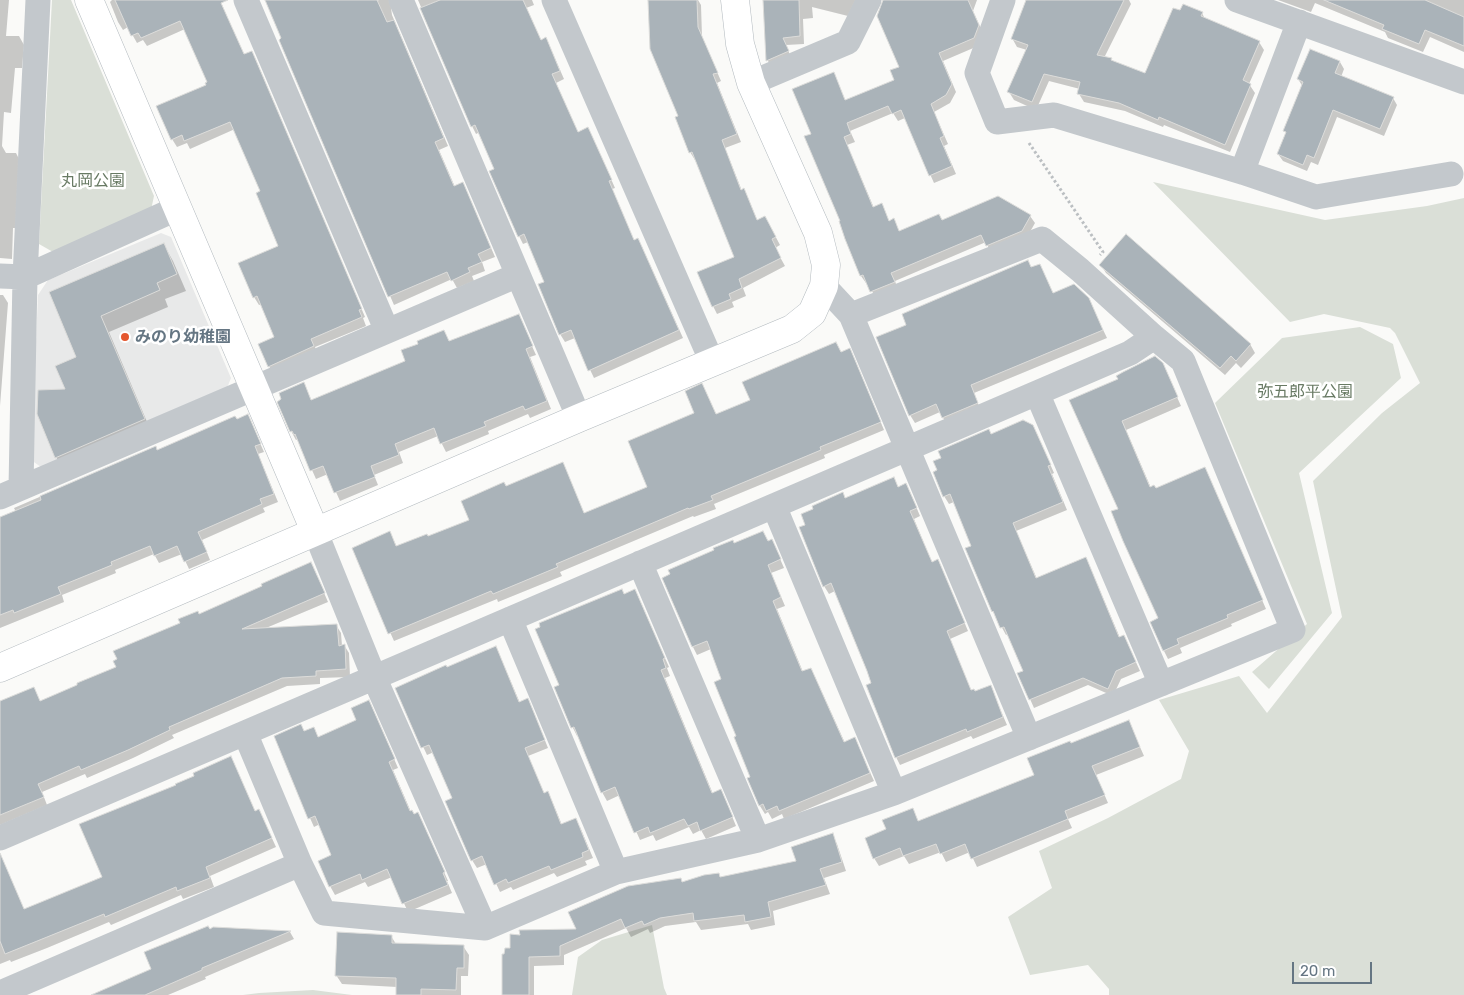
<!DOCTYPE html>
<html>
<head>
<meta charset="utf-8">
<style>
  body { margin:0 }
  #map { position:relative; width:1464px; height:995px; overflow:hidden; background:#fafaf8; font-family:Rubik,sans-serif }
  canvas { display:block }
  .scale { position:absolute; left:1292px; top:962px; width:80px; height:22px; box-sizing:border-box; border:2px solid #657683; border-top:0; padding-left:6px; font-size:15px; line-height:18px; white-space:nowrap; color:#657683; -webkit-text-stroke:4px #fff; paint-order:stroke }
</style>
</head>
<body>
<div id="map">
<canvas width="1464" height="995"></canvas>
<div class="scale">20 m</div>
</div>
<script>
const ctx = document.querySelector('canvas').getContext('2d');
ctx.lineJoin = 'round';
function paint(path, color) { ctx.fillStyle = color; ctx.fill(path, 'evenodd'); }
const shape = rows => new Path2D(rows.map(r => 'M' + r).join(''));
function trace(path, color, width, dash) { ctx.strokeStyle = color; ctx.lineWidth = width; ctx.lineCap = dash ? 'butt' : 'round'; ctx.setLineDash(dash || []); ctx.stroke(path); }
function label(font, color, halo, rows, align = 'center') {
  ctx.font = font + ' Rubik,"Noto Sans JP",sans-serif'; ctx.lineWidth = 5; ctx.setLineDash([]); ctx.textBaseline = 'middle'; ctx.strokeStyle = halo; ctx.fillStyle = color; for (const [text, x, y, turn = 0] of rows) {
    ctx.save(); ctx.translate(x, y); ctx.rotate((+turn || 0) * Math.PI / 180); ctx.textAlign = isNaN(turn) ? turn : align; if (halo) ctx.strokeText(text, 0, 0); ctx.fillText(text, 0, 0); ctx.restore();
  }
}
paint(shape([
  [161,233,171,237,231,378,227,388,41,467,31,460,38,295,48,280]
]), '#e8e9e9');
paint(shape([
  [52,0,71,0,154,196,151,210,53,252,39,244],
  [1153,182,1325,220,1427,206,1464,198,1464,995,1109,995,1109,989,1088,965,1030,975,1008,917,1052,888,1039,851,1108,818,1181,779,1189,751,1159,700,1239,676,1267,713,1342,617,1313,481,1382,413,1420,383,1395,333,1390,328,1324,314,1290,322],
  [1360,327,1393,344,1401,378,1299,473,1332,613,1269,689,1252,672,1307,624,1215,403,1282,338],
  [652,925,664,988,667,995,572,995,578,957,602,940],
  [313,990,352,995,243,995,259,993]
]), '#dadfd7');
paint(shape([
  [0,0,9,0,6,36,19,36,24,45,22,68,15,68,11,113,4,112,2,146,6,153,16,153,20,161,17,228,13,228,12,259,0,258],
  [112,0,220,0,244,56,252,52,256,60,365,317,363,318,366,326,315,347,318,354,273,374,269,366,276,338,262,304,259,305,254,297,280,246,261,192,235,129,190,149,187,143,177,147,172,139,209,83,185,29,147,46,143,40,137,43,128,27,123,30,118,22,110,2],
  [266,0,368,0,370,4,379,0,390,0,392,4,391,8,392,15,448,146,439,150,455,187,467,192,495,257,482,262,485,271,472,276,474,281,457,288,452,279,394,305,280,40,283,39],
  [418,0,532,0,534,5,526,8,541,41,550,47,564,79,556,83,578,133,588,128,592,136,615,188,612,189,634,241,642,247,683,338,594,378,575,338,565,342,560,334,545,282,528,242,523,244,519,236,496,169,480,132,476,134,472,126],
  [649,0,698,0,701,5,702,37,721,81,717,83,741,142,725,148,742,191,744,190,748,198,758,222,770,226,780,245,775,248,785,266,743,288,746,296,732,302,734,307,717,314,713,306,735,258,696,160,695,160,690,152],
  [764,0,856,0,852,17,812,7,813,18,803,19,804,44,786,45,792,60,772,68,768,61],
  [906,0,977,0,973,11,983,33,978,46,943,61,956,92,950,103,934,112,948,144,944,146,956,174,934,183,905,118,898,121,893,113,850,131,855,142,847,145,874,208,889,222,893,220,900,232,942,221,1030,216,1035,223,1026,239,991,253,986,242,895,281,898,290,876,299,868,283,866,283,861,276,846,239,813,134,837,81,846,102,896,80,901,67],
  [1027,0,1129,0,1131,4,1104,58,1111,59,1112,62,1146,75,1202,13,1205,19,1259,42,1264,50,1249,84,1255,93,1230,152,1164,125,1163,127,1125,111,1084,102,1079,94,1080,89,1049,81,1036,110,1014,100,1009,92,1027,50,1017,47,1012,38],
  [1278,0,1464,0,1464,52,1430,37,1423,52,1388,38,1385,32,1315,3,1311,12],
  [1340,62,1344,69,1341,77,1393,98,1397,105,1384,136,1337,117,1318,165,1311,162,1307,171,1283,161,1278,154,1287,134,1285,131,1303,87,1298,79],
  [164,245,173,261,186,291,165,299,168,307,109,332,153,436,66,473,56,457,67,390,78,357,50,293],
  [1040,265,1053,295,1088,298,1107,338,974,393,981,411,947,425,940,412,915,423,910,415],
  [1101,265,1250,344,1255,353,1241,368,1236,363,1225,375,1106,273],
  [0,295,3,295,8,303,0,406],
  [518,315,536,355,530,357,551,409,530,418,528,414,488,431,489,434,446,452,438,436,399,452,403,463,374,475,378,485,340,501,328,474,316,479,300,443,298,439,296,440,291,431,303,384,312,401],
  [841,353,854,358,884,430,824,455,825,458,714,504,716,509,694,517,693,516,560,572,562,576,498,602,497,599,394,641,353,549,390,533,397,547,428,537,470,520,506,488,584,514,648,488,716,415,751,400],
  [1162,364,1181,406,1126,430,1151,488,1155,490,1205,469,1266,609,1231,624,1232,626,1180,648,1182,653,1168,659,1164,651,1160,619,1119,509,1070,400],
  [248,416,264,452,258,454,278,502,263,508,265,512,202,540,210,560,189,569,182,554,159,563,154,554,115,570,116,573,62,595,64,602,0,628,0,519,16,512,14,508,155,447,157,451],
  [1037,434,1054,473,1052,474,1067,510,1016,531,1037,579,1090,567,1120,638,1124,636,1140,671,1121,679,1113,696,1088,685,1034,708,1019,674,1024,672,1008,634,1006,635,993,611,966,549,972,546,954,502,949,504,944,496,991,435],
  [898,488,910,492,920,516,914,519,932,563,938,561,942,569,968,631,950,639,971,691,975,693,990,686,1007,725,973,739,971,736,900,765,896,757,873,684,835,591,829,594,824,586,845,499],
  [772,540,784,568,771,573,785,606,777,609,803,672,815,677,845,743,855,739,874,781,784,819,782,814,772,819,768,812,765,814,760,806,749,779,751,778,723,680,711,649,697,655,693,647,734,544],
  [315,572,328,602,266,628,336,625,341,633,342,646,344,645,349,653,350,677,320,678,320,684,287,686,172,735,174,738,133,758,87,778,85,774,42,792,47,805,0,825,0,703,33,689,40,702,117,667,199,615],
  [635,591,669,667,667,668,670,676,665,678,713,794,725,799,736,826,706,839,701,830,693,834,689,827,656,841,653,835,640,840,620,795,607,801,602,792,579,735,577,736,573,728,556,688,560,686,624,595],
  [496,647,520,703,532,708,548,748,528,756,544,794,552,801,562,825,580,827,593,858,585,861,587,865,557,877,554,873,513,890,511,887,500,892,487,864,477,868,472,860,454,799,434,752,427,755,396,689],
  [373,710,398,768,393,770,411,812,422,822,448,881,447,881,452,893,408,912,392,877,368,887,365,882,335,895,330,886,333,855,320,824,314,827,310,818,276,737,304,732,313,729,319,738,357,720],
  [1129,722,1144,756,1096,775,1108,803,1068,819,1072,828,977,867,970,852,946,862,941,852,909,864,904,856,879,866,874,858,887,830,912,809,919,822,1035,776,1071,745],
  [259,810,276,847,210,876,214,887,183,899,181,895,111,925,109,922,47,948,11,962,10,960,0,964,0,855,24,910],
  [832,835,837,844,846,871,824,878,830,894,773,911,775,925,751,930,748,924,701,930,696,922,665,926,650,933,648,929,631,937,626,928,564,955,564,965,534,966,534,995,503,995,512,949,521,936,578,931,682,883,721,878,797,862],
  [214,929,290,932,294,939,205,977,206,979,168,995,95,995,153,970],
  [391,936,396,944,463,946,469,955,468,976,461,976,461,995,397,995,397,987,342,984,336,975]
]), '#0003');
const building = shape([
  [115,0,228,0,221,3,244,54,252,51,362,309,359,310,362,317,311,339,314,346,268,367,258,344,274,337,257,296,253,298,238,263,278,246,256,193,260,191,230,122,184,141,182,135,171,140,156,106,206,85,205,83,207,82,180,21,141,38,138,33,131,36,115,0],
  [265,0,377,0,387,22,394,20,444,138,435,142,454,186,463,182,491,248,478,254,482,262,468,268,470,272,451,281,447,272,388,297,279,40,281,38,265,0],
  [440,0,523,0,541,40,546,37,560,71,552,74,578,132,588,127,612,180,609,181,634,240,638,238,679,330,588,371,571,330,559,335,538,284,544,282,524,234,518,237,489,171,494,169,475,125,471,127,420,8,440,0],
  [648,0,697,0,698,27,718,73,713,74,737,134,722,140,741,190,744,188,757,220,765,216,776,237,772,239,781,258,739,279,742,288,729,294,731,299,712,307,697,272,734,257,692,152,689,153,675,117,678,116,650,49,648,0],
  [763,0,799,0,800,36,783,38,789,51,766,61,763,0],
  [883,0,968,0,979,25,974,38,939,53,952,84,946,95,931,104,944,136,940,138,952,166,929,176,901,110,892,114,888,106,847,123,851,134,844,137,873,207,882,203,889,221,894,218,899,231,939,214,942,220,998,196,1031,215,1022,231,986,246,981,235,891,273,895,282,870,292,863,275,860,276,845,239,839,221,840,221,804,136,811,134,792,89,834,72,845,100,894,80,890,70,899,67,877,16,883,0],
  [1026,0,1124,0,1097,55,1112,58,1111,60,1145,73,1173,8,1180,10,1183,4,1203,12,1201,16,1260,41,1243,80,1251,84,1225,145,1159,117,1158,120,1119,103,1077,94,1080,82,1044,74,1032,102,1007,92,1028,45,1011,39,1026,0],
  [1324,0,1425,0,1464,17,1464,46,1425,30,1419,44,1382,29,1384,25,1324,0],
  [1310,49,1340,61,1335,73,1394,97,1380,129,1333,110,1314,158,1307,155,1303,165,1277,154,1286,132,1283,131,1303,82,1297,79,1310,49],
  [1126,234,1251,344,1236,361,1231,356,1220,368,1099,265,1126,234],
  [164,243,177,274,157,283,160,290,101,316,145,419,55,458,37,414,38,390,65,389,55,366,76,357,49,292,164,243],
  [1028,260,1031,267,1040,264,1053,293,1074,284,1089,298,1103,330,971,385,978,403,942,418,936,404,909,416,876,337,906,325,902,314,1028,260],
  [519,314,533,346,526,349,547,401,525,410,523,406,484,422,486,426,440,444,434,428,395,444,399,455,371,466,375,477,334,493,323,466,310,471,295,434,294,435,292,431,290,432,277,402,281,399,279,393,304,382,311,400,405,361,401,350,418,344,417,341,444,330,449,341,519,314],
  [836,342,841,352,850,348,881,422,820,447,821,450,711,496,713,500,689,509,688,508,556,564,558,567,493,594,491,591,388,634,352,548,390,531,396,546,427,534,428,536,469,520,461,501,504,482,506,486,563,462,584,513,647,487,628,441,694,413,685,391,702,383,716,414,750,400,742,382,836,342],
  [1155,356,1163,363,1178,397,1122,421,1150,487,1154,485,1156,488,1205,467,1263,600,1227,615,1228,618,1177,639,1179,644,1163,651,1150,622,1158,618,1123,541,1111,511,1118,509,1069,400,1118,379,1116,376,1123,372,1155,356],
  [248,414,261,444,255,446,274,494,260,499,262,504,198,532,207,552,184,562,177,546,154,556,150,546,111,562,112,565,58,587,61,594,14,613,13,610,0,615,0,517,41,500,40,496,156,446,157,450,235,416,237,419,248,414],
  [1023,420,1033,425,1051,465,1048,466,1063,502,1013,523,1036,578,1086,557,1119,637,1124,635,1136,662,1116,671,1108,689,1083,678,1029,700,1017,673,1023,671,1004,627,1000,628,993,611,992,612,965,548,971,546,950,494,943,497,933,472,937,470,933,461,941,458,938,451,989,429,991,434,1023,420],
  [894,477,898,487,906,483,917,508,910,511,932,562,938,559,965,623,947,631,971,690,974,689,975,691,991,685,1003,717,967,732,966,729,895,758,866,685,871,683,867,671,831,583,823,587,799,527,805,525,801,514,813,509,812,506,843,492,845,498,894,477],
  [763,531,768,541,772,539,781,559,768,565,781,597,773,601,802,671,811,668,844,742,855,737,870,773,779,811,777,806,766,811,763,804,759,806,747,778,750,777,734,737,736,736,714,682,721,679,707,641,692,647,662,578,670,574,668,570,714,550,713,548,733,540,734,543,763,531],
  [311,562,325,593,242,629,337,624,339,646,345,644,346,669,316,671,316,676,282,678,169,727,170,730,128,750,81,770,79,766,38,784,44,797,0,815,0,701,34,687,40,701,77,685,77,683,116,667,113,661,117,659,113,651,180,623,178,619,198,611,199,614,262,586,261,584,311,562],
  [622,589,624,594,635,589,665,658,663,659,666,668,661,670,712,793,721,789,733,817,700,831,697,822,688,826,684,819,650,833,648,827,634,833,615,787,601,793,574,727,571,728,554,687,559,685,535,629,540,627,539,623,622,589],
  [496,646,519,702,528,698,545,740,525,748,544,793,548,791,561,824,576,818,589,850,582,853,583,857,551,870,549,866,508,883,506,879,494,885,482,856,471,861,445,801,452,798,429,745,421,748,395,688,446,665,447,667,496,646],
  [369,700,395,759,389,762,410,811,412,810,414,814,418,812,445,872,443,873,448,885,402,904,387,869,362,880,360,874,329,887,318,861,331,855,315,816,308,819,274,736,301,724,304,731,314,727,318,737,356,720,351,708,369,700],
  [1129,720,1140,747,1092,766,1105,795,1065,811,1068,819,971,859,965,844,940,854,936,844,903,856,900,848,873,859,865,838,886,829,882,820,913,808,918,821,1034,775,1027,758,1070,741,1071,743,1129,720],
  [231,756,255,811,259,809,272,838,206,867,210,878,177,891,176,887,105,917,104,914,5,954,0,941,0,853,24,909,102,877,79,824,176,785,175,784,194,776,193,773,231,756],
  [833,833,842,862,820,869,826,885,768,902,771,917,745,922,744,915,694,921,693,913,660,918,644,925,642,921,625,928,621,919,560,946,560,956,529,957,529,995,502,995,502,954,504,954,505,948,510,948,510,934,520,935,519,930,576,929,568,912,628,886,681,878,682,882,704,875,719,873,720,877,796,861,791,847,833,833],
  [208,926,210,929,213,927,291,931,202,968,202,970,145,995,91,995,151,969,144,952,208,926],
  [337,932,392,935,392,943,464,945,464,968,457,968,456,990,421,989,421,995,396,995,396,978,335,976,337,932]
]);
paint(building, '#aab3b9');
trace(building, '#dcdcda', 1);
const secondary = shape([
  [89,0,315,531],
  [0,668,579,418,792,329,812,313,824,286,826,265,818,233,751,83,740,44,735,0]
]);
trace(secondary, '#b3babf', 29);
trace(shape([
  [1029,143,1103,252,1100,255]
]), '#bbbfc2', 3, [2.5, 2.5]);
trace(shape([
  [246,0,387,331],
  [401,0,579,418],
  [554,0,712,362],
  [1003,0,977,73,997,122,1054,115,1242,172,1316,197,1451,174],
  [1237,0,1464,82],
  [751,83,848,42,869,0],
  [1242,172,1299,22],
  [0,276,25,277,178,208],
  [824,286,851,315,1042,239,1080,270,1154,337],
  [851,315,1029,738],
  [1037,393,1161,684],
  [21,488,25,277,38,0],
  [0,497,518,275],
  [774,506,894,793],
  [315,531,374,677,485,928],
  [640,563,758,840],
  [510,619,616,872],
  [0,838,1130,353,1154,337,1183,361,1293,630,894,793,758,840,616,872,485,928,324,913,300,864,245,733],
  [0,993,300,864]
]), '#c3c8cc', 25);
trace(secondary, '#fff', 28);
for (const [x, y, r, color] of [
  [125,337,5,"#e4572e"]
]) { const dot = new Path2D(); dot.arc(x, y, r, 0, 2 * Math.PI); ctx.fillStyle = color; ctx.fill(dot); trace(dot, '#fff', 2); }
label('16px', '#687a64', '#fff', [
  ["丸岡公園",93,181],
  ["弥五郎平公園",1305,392]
]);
label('bold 16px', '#657683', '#fff', [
  ["みのり幼稚園",135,337]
], 'left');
</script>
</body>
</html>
